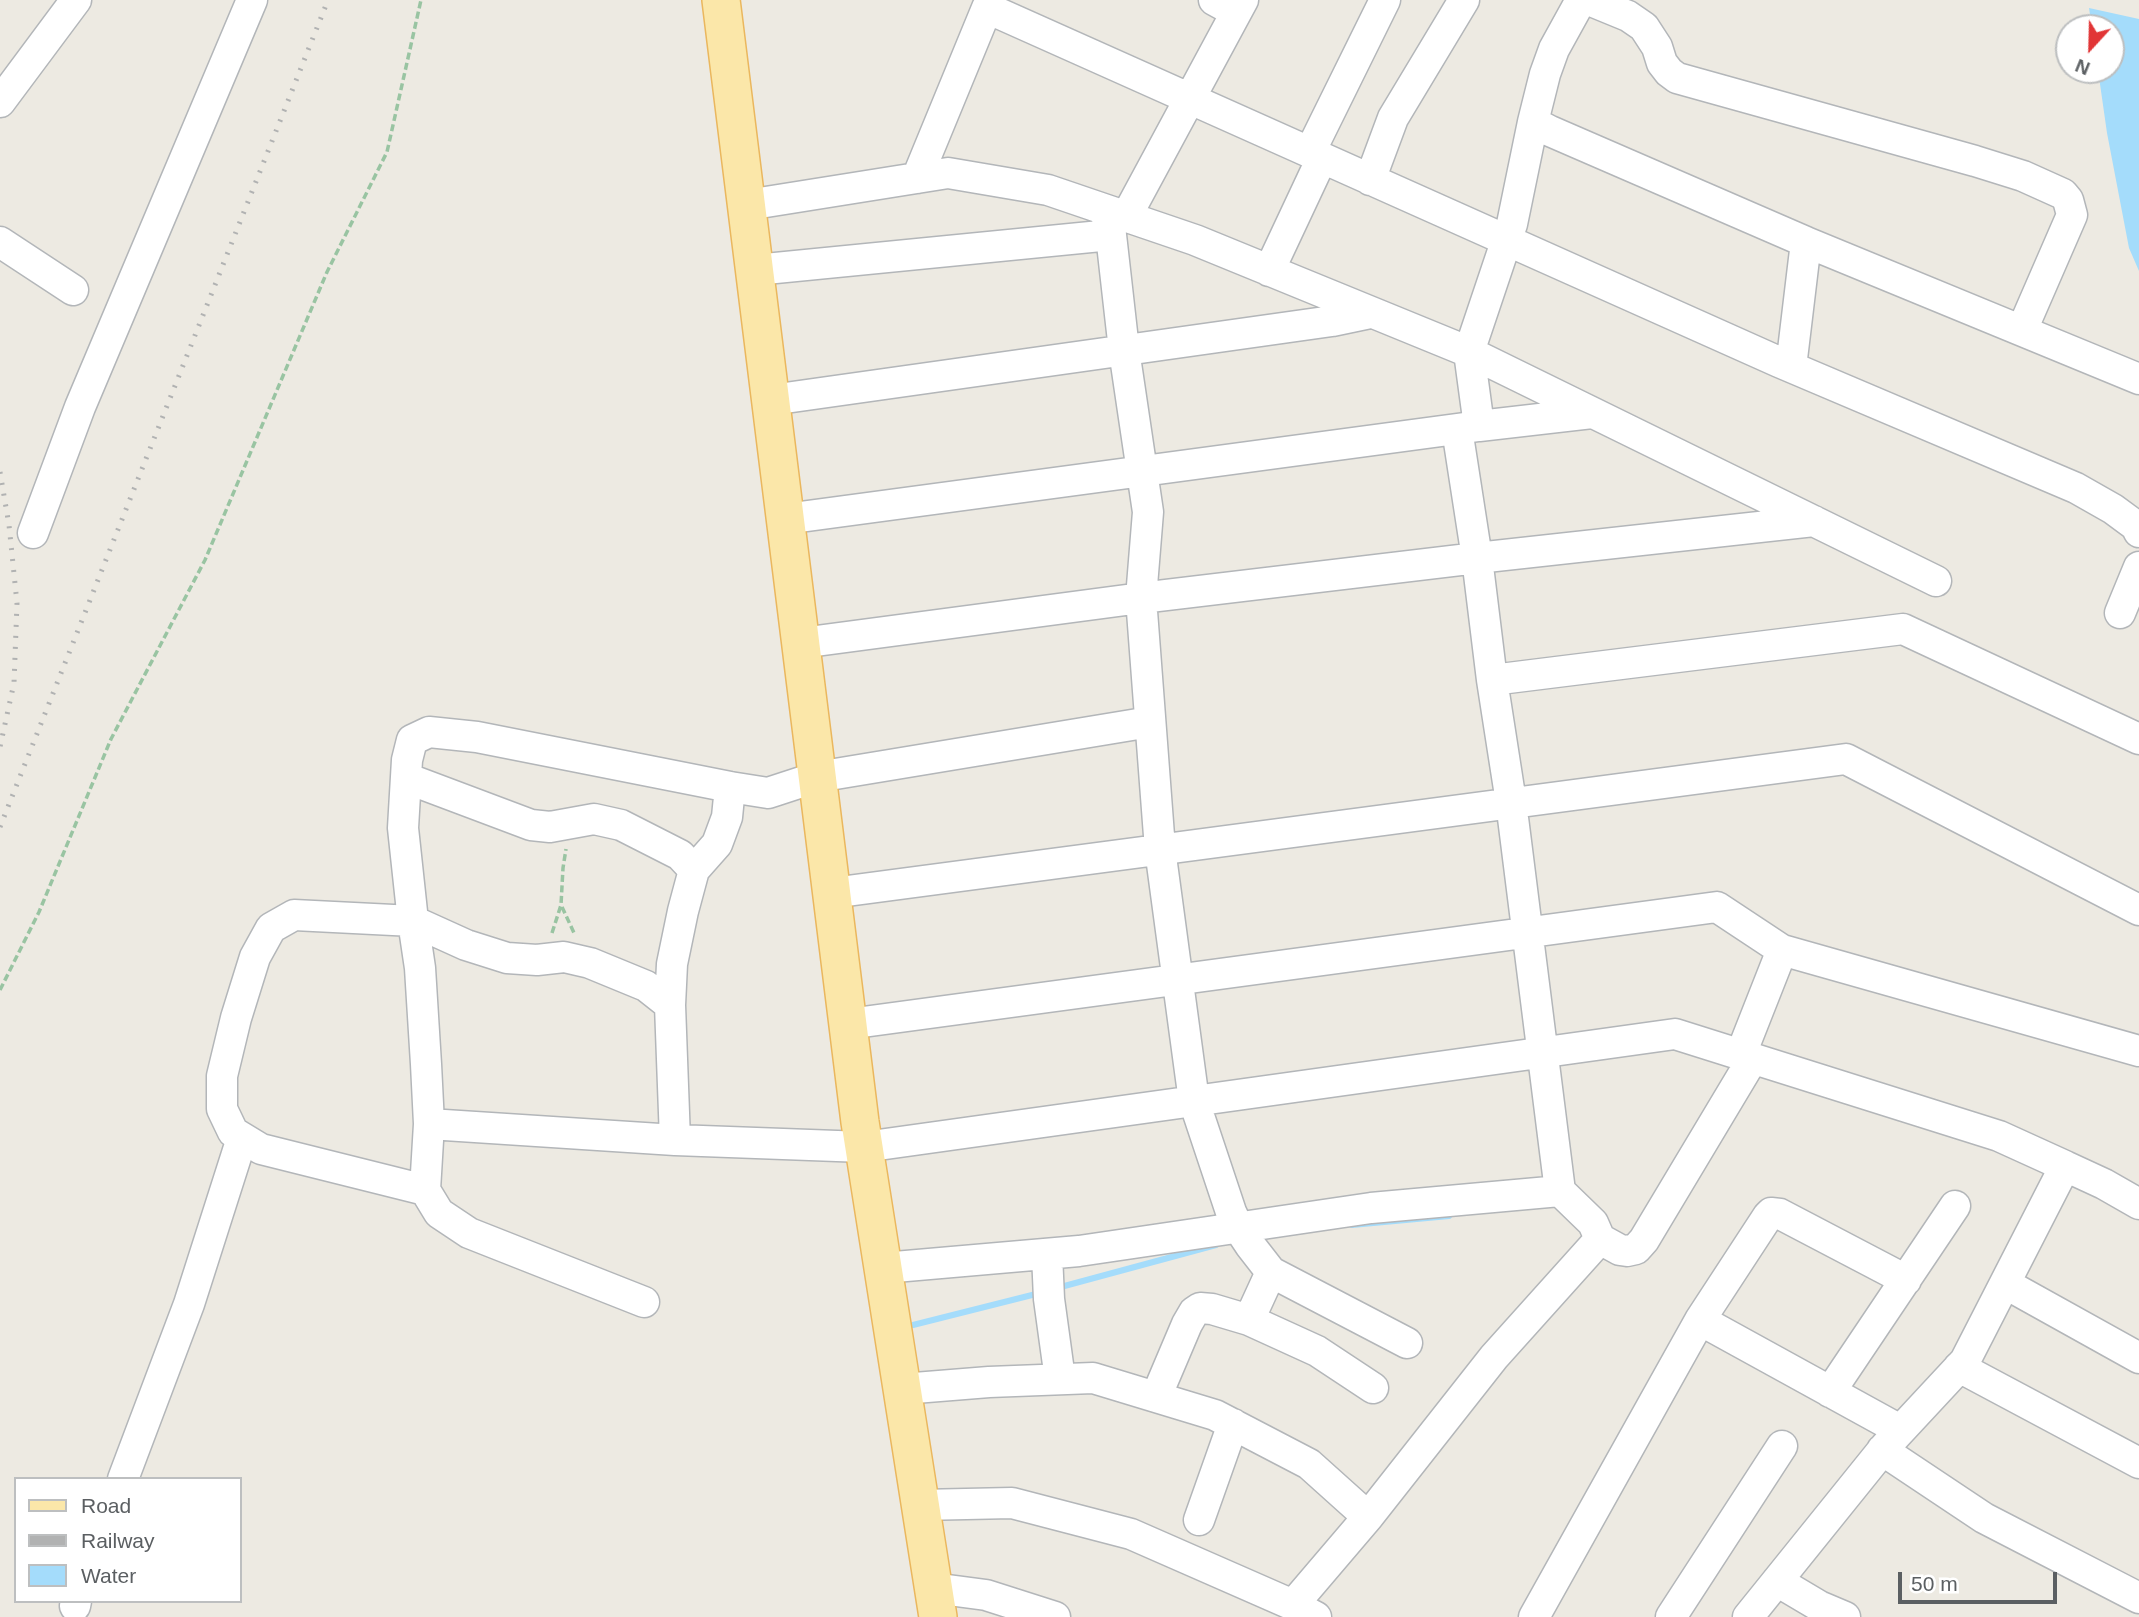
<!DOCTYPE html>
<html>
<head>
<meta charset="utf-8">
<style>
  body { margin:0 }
  #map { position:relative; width:2139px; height:1617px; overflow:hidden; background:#edeae2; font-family:Helvetica,sans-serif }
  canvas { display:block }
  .legend { position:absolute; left:14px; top:1477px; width:228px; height:126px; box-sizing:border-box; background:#fff; border:2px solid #bdbfc0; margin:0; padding:9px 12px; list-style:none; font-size:21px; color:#5b5f62 }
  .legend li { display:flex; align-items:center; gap:14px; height:35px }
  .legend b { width:35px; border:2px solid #bdbfc0 }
  .north { position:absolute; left:2055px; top:14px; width:70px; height:70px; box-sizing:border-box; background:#fff; border:2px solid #bdbfc0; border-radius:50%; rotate:202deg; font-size:19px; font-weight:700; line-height:28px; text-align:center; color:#5b5f62 }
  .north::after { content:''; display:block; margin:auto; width:24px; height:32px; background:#e13536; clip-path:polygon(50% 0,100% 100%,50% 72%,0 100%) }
  .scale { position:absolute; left:1898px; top:1572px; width:159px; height:32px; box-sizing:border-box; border:4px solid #5b5f62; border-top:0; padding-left:9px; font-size:21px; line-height:24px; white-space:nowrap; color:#5b5f62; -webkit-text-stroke:5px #fff; paint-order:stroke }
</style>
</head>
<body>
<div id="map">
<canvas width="2139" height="1617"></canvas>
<ul class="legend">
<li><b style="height:9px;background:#fbe7a9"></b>Road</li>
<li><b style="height:9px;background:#b1b2b2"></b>Railway</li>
<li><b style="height:19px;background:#a4dcfb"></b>Water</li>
</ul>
<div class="north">N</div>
<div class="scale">50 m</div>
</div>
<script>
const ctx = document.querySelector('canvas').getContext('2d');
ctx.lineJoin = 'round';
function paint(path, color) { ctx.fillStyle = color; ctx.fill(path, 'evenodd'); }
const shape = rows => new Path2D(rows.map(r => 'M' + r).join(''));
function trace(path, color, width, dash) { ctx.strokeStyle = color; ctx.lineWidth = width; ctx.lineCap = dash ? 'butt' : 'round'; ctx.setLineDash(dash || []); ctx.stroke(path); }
paint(shape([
  [2089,8,2139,19,2139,271,2129,248,2107,133,2098,70,2111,70,2111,28,2092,28]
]), '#a4dcfb');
trace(shape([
  [1352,1225,1449,1216],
  [1057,1288,1216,1245],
  [913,1325,1040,1293]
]), '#a4dcfb', 6);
const minor = shape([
  [1214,0,1236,12],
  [1589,0,1628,16,1644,27,1657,47,1662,63,1669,72,1677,78,1975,161,2023,176,2063,194,2068,200,2072,215,2022,330],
  [0,102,76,0],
  [1533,122,1545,74,1554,49,1581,0],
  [1310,152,1385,0],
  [917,178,987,8,1779,362,2076,488,2113,509,2136,526,2139,532],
  [1370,180,1393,118,1464,0],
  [747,205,948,173,1048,190,1195,240,1469,352,1936,581],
  [1126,217,1243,0],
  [0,242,73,290],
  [755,270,1111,235],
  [1269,271,1322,158],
  [1791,367,1806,242,2139,379],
  [771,400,1332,321,1370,313],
  [1592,413,1479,426,1469,352,1512,224,1533,122,1550,131,1806,242],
  [1457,429,1477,558,1492,680],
  [785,519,1479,426],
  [33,533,80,407,252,0],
  [2120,613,2139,567],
  [801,643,1141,598,1148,512,1124,350,1111,235,1105,210],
  [406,778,531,825,550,827,594,819,621,825,680,855,694,870],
  [832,893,1846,759,2139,910],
  [848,1024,1717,907,1782,950,2139,1051],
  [1741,1054,1782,950],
  [429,1124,675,1140,864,1147,1675,1034,1999,1136,2065,1166,1965,1361,1885,1447,1748,1617],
  [675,1140,670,1005,672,964,683,911,694,870,717,844,727,817,730,787],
  [2065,1166,2104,1184,2139,1204],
  [425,1190,261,1149,233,1132,222,1109,222,1076,236,1018,255,957,271,928,294,915,413,921,466,945,507,958,537,960,564,957,590,963,646,986,670,1005],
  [1600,1239,1620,1250,1627,1251,1636,1249,1644,1240,1753,1058],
  [1047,1254,1049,1299,1060,1379],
  [883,1268,1079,1251,1371,1208,1560,1191],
  [2006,1284,2139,1358],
  [644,1302,469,1233,439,1213,425,1190,429,1124,426,1064,420,968,413,921,403,828,407,760,412,740,429,732,477,737,730,787,768,793,817,777,1150,722],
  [1249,1320,1271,1272],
  [1700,1320,1900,1430],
  [1407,1343,1271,1272,1250,1245,1238,1227,1231,1212,1194,1101,1160,849,1141,598,1477,558,1814,521],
  [1959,1367,2139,1463],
  [902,1389,989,1382,1093,1378,1215,1415,1309,1464,1368,1517,1494,1357,1600,1239,1593,1223,1560,1191,1511,802,1492,680,1903,629,2139,739],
  [1830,1392,1955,1206],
  [1156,1397,1187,1324,1194,1312,1200,1308,1212,1309,1249,1320,1317,1351,1373,1388],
  [1882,1450,1984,1518,2139,1598],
  [123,1479,189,1304,242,1138],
  [920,1505,1012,1503,1131,1534,1293,1605,1316,1617],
  [1199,1520,1233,1424],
  [1777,1581,1819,1606,1845,1617],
  [933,1588,986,1595,1055,1617],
  [1293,1605,1368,1517],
  [75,1606,76,1601],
  [1534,1617,1700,1320,1768,1216,1771,1213,1780,1214,1906,1280],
  [1671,1617,1782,1446]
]);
const major = shape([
  [721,0,860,1122,938,1617]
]);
trace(minor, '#b3b6b9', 33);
trace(major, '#eab75e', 40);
trace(shape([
  [562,907,575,935],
  [552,933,561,905,563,868,566,849],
  [0,990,39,912,111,739,205,560,327,272,387,152,421,0]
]), '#99c4a2', 3.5, [7, 3.5]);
trace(minor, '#fff', 30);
trace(major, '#fbe7a9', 37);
trace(shape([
  [0,472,9,525,17,603,14,683,0,747],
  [0,827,328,0]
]), '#b1b2b2', 5, [2, 9]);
</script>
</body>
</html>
